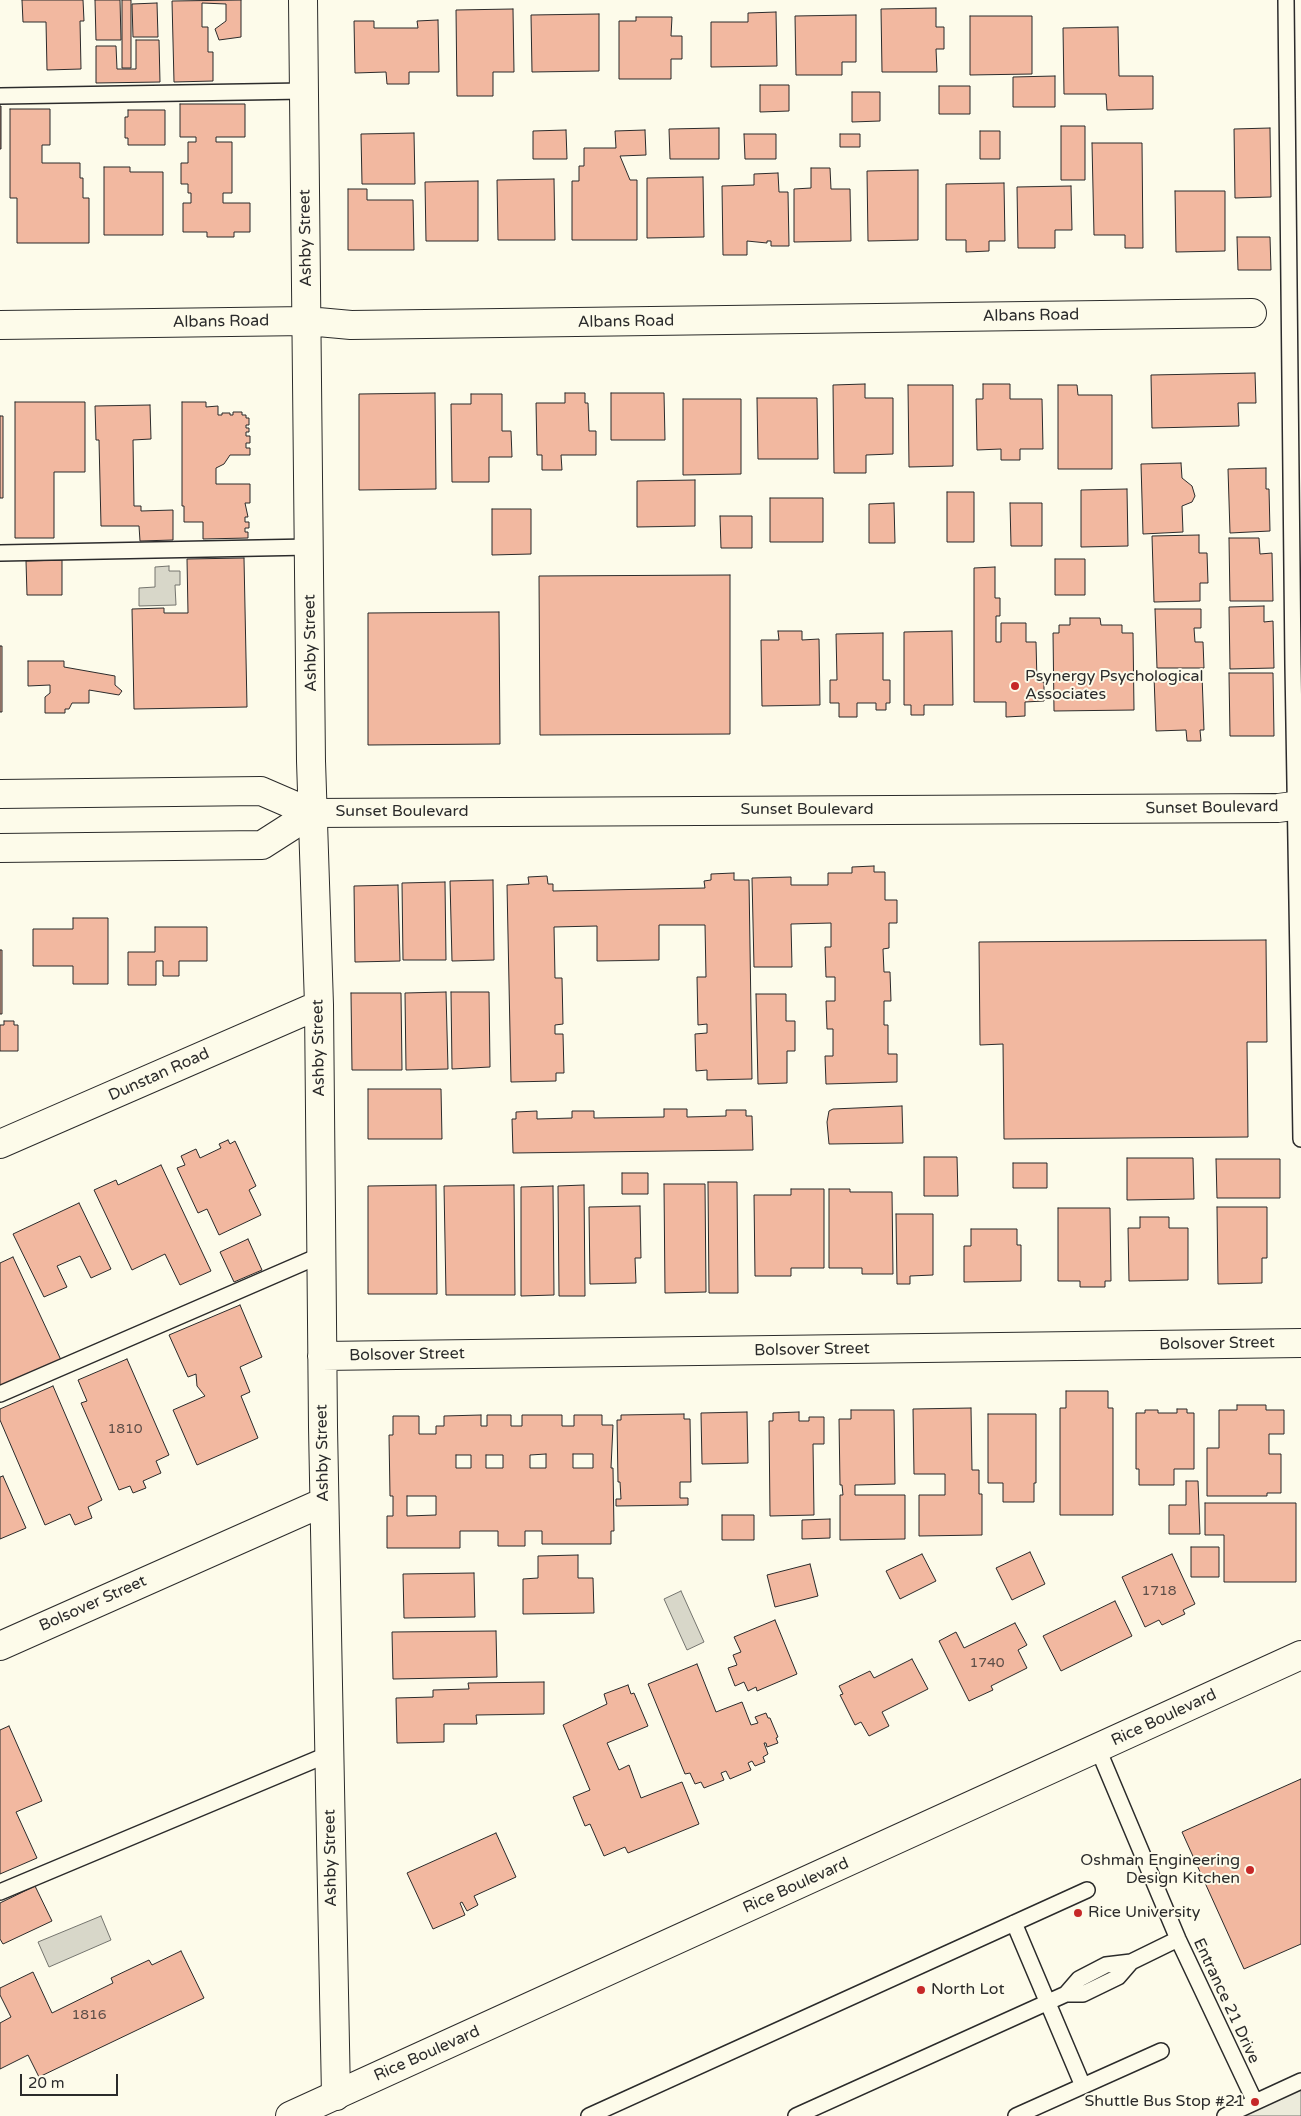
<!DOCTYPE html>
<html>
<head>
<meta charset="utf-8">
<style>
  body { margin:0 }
  #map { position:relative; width:1301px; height:2116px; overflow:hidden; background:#fdfbea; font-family:"Varela Round",sans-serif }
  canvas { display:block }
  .scale { position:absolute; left:20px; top:2074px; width:98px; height:22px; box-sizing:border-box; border:2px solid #2b2b2b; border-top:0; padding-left:6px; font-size:15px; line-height:18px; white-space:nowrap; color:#2b2b2b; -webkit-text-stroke:4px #fdfbea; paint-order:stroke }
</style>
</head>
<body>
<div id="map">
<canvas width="1301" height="2116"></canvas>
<div class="scale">20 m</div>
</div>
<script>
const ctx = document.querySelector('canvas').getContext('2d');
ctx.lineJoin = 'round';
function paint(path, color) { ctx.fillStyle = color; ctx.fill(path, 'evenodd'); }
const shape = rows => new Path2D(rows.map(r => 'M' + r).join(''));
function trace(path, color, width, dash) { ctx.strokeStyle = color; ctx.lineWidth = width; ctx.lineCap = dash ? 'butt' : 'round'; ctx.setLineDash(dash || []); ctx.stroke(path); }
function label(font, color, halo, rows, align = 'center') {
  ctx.font = font + ' "Varela Round",sans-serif'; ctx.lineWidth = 4; ctx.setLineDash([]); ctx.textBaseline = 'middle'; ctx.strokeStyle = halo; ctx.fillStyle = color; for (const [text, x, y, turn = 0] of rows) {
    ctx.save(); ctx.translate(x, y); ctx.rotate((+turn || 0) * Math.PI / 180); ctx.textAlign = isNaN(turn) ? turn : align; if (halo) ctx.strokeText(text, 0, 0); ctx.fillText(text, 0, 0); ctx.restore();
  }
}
const green = shape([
  [1301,2081,1301,2116,1225,2116,1301,2081]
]);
paint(green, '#ecebdb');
trace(green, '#74746e', 1);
const water = shape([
  [169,566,169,571,180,571,180,585,175,585,176,605,139,606,139,588,155,587,155,567,169,566],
  [681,1591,704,1642,687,1650,664,1599,681,1591],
  [101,1916,111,1940,49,1967,38,1942,101,1916]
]);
paint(water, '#d8d7c9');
trace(water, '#74746e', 1);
const building = shape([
  [22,0,83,0,84,21,80,21,81,69,47,70,46,22,23,22,22,0],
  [95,0,120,0,121,40,96,40,95,0],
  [122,0,131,0,131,68,122,68,122,0],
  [241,0,241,37,219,40,215,29,226,21,226,4,202,3,202,27,208,27,208,52,213,52,213,81,174,82,172,1,241,0],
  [157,3,158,37,133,37,132,4,157,3],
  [936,8,936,27,944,27,944,49,936,49,937,72,882,72,881,9,936,8],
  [513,9,514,72,493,72,493,96,457,96,456,10,513,9],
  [776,12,777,66,711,67,711,22,748,22,748,13,776,12],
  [599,14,599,71,532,72,531,15,599,14],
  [856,15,856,62,842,62,842,75,796,75,795,16,856,15],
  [970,16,1032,16,1032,74,970,75,970,16],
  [636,17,672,17,671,36,682,36,682,59,671,59,671,79,619,79,619,21,636,21,636,17],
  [438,20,439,72,409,72,409,84,387,84,386,72,355,73,354,21,374,21,374,28,418,28,417,21,438,20],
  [1118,27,1119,76,1153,76,1153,109,1107,110,1106,94,1064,94,1063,28,1118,27],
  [136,40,159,40,160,82,96,83,96,46,116,46,117,69,136,69,136,40],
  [1055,76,1055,107,1013,107,1013,77,1055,76],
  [760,85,789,85,789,111,760,112,760,85],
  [939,86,970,86,970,114,939,114,939,86],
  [852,92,880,92,880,121,852,122,852,92],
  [180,104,245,104,245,137,216,137,216,142,232,142,232,193,223,193,223,203,250,203,250,232,234,232,234,237,207,237,207,232,183,232,183,203,191,203,191,193,188,193,188,184,181,184,181,163,188,163,188,142,196,142,196,137,180,137,180,104],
  [0,106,1,106,1,149,0,149,0,106],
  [10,109,50,109,50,145,42,145,42,163,80,163,80,178,83,178,83,198,89,198,89,243,17,243,17,198,10,198,10,109],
  [128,110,165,110,165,145,128,145,128,138,125,138,125,117,128,117,128,110],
  [1061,126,1085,126,1085,180,1061,180,1061,126],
  [719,128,719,159,670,159,669,129,719,128],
  [1270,128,1271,197,1235,198,1234,129,1270,128],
  [566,130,567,159,533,159,533,131,566,130],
  [645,130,646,155,620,156,630,180,637,180,637,240,572,240,572,181,579,181,579,166,584,166,584,148,616,148,615,131,645,130],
  [980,131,1000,131,1000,159,980,159,980,131],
  [414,133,415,184,362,184,361,134,414,133],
  [744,134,776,134,776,159,745,159,744,134],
  [840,134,860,134,860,147,840,147,840,134],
  [1092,143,1142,143,1143,248,1125,248,1125,235,1094,235,1092,143],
  [104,167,130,167,130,172,163,172,163,235,104,235,104,167],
  [811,168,830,168,831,189,850,189,851,241,794,242,794,189,811,188,811,168],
  [918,170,918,240,868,241,867,171,918,170],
  [778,173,779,192,788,192,789,246,771,246,771,241,767,241,767,243,747,241,747,255,723,255,722,186,754,185,754,174,778,173],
  [703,177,704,237,647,238,647,178,703,177],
  [554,179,555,240,498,240,497,180,554,179],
  [478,181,478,241,426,241,425,182,478,181],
  [1004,183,1005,241,989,241,989,251,966,252,966,240,946,240,946,184,1004,183],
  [1071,186,1072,230,1055,230,1055,248,1018,248,1017,187,1071,186],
  [348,189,367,189,367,200,413,200,414,250,348,250,348,189],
  [1175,191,1225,191,1225,251,1176,252,1175,191],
  [1237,237,1270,237,1271,270,1238,270,1237,237],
  [1255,373,1256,403,1238,403,1239,426,1152,428,1151,375,1255,373],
  [865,384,865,398,893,398,893,454,866,455,866,473,834,473,833,385,865,384],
  [983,384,1010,384,1010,399,1042,399,1043,449,1020,449,1020,460,1001,460,1001,449,977,450,976,399,983,399,983,384],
  [908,385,953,385,953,466,909,467,908,385],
  [1058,385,1077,385,1078,395,1112,395,1112,469,1058,469,1058,385],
  [435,393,436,489,359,490,359,394,435,393],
  [565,393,585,393,585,403,588,403,589,431,596,431,596,455,561,455,562,470,542,470,542,455,537,455,536,403,565,403,565,393],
  [611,393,664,393,665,440,611,440,611,393],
  [471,394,502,394,502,431,511,431,512,457,489,457,489,482,452,482,451,404,471,404,471,394],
  [757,398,817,398,818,459,758,459,757,398],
  [683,399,741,399,741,474,683,475,683,399],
  [15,402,85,402,85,472,54,472,54,538,15,538,15,402],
  [182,402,206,402,206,407,218,406,218,415,222,415,222,413,230,413,230,415,233,415,233,412,242,412,242,415,246,415,246,418,249,418,249,425,246,425,246,428,249,428,249,432,246,432,246,436,250,436,250,443,246,443,246,448,250,448,250,455,230,455,224,464,216,468,216,484,250,484,250,503,245,503,248,517,245,517,245,522,249,522,249,528,245,528,245,532,248,532,248,538,203,539,203,522,184,522,184,506,182,506,182,402],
  [150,405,151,439,133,440,134,506,141,506,141,511,173,510,173,540,140,541,139,526,101,526,99,440,96,440,95,406,150,405],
  [0,416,3,416,3,498,0,498,0,416],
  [1181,463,1182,478,1192,486,1195,496,1192,502,1182,506,1183,532,1143,534,1141,464,1181,463],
  [1266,468,1266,489,1269,489,1270,531,1230,533,1228,469,1266,468],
  [695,480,695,526,637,527,637,481,695,480],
  [1127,489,1128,546,1081,547,1081,490,1127,489],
  [947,492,974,492,974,542,947,542,947,492],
  [770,498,823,498,823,542,770,542,770,498],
  [894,503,895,543,869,543,869,504,894,503],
  [1010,503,1042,503,1042,546,1011,546,1010,503],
  [492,509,531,509,531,554,492,555,492,509],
  [720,516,752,516,752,548,721,548,720,516],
  [1199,535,1199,553,1207,553,1208,583,1200,583,1200,601,1154,602,1152,536,1199,535],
  [1229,538,1259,538,1260,554,1272,553,1273,601,1230,601,1229,538],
  [244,558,247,707,134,709,132,609,164,608,164,613,188,613,187,559,244,558],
  [1055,559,1085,559,1085,595,1055,595,1055,559],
  [62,560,62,595,27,595,26,561,62,560],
  [995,567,995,598,1000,598,1000,616,996,616,996,642,1001,642,1001,623,1026,623,1026,642,1036,642,1037,682,1044,682,1044,701,1025,702,1025,716,1006,717,1006,702,974,702,974,568,995,567],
  [730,575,730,734,540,735,539,576,730,575],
  [1264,606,1264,622,1273,621,1274,668,1230,669,1229,607,1264,606],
  [1155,609,1201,609,1201,628,1194,628,1195,642,1203,642,1204,668,1157,668,1155,609],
  [499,612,500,744,368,745,368,613,499,612],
  [1070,618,1100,618,1101,625,1122,625,1122,633,1133,633,1134,710,1054,711,1053,633,1059,633,1059,625,1070,625,1070,618],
  [778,631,802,631,802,640,819,639,820,705,762,706,761,640,779,640,778,631],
  [952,631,953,705,924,705,924,715,911,715,911,705,904,705,904,632,952,631],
  [883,633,883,680,890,680,890,703,886,703,886,710,876,710,876,703,857,703,857,717,839,717,839,703,830,703,830,680,837,680,836,634,883,633],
  [0,646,2,646,2,712,0,712,0,646],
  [28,661,64,661,64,667,115,676,115,685,122,691,119,695,89,690,89,703,72,703,69,709,65,709,65,713,45,713,45,697,50,693,50,685,28,686,28,661],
  [1229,673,1273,673,1274,736,1230,736,1229,673],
  [1202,675,1204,730,1200,730,1201,741,1187,741,1186,730,1156,731,1154,676,1202,675],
  [874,866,874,872,885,872,885,900,897,900,897,923,889,923,889,948,883,949,884,972,890,972,891,1001,884,1001,884,1025,888,1025,888,1054,897,1054,897,1082,826,1084,825,1056,833,1056,833,1029,827,1029,826,1001,835,1001,835,977,826,977,825,947,831,947,831,923,791,924,792,967,754,967,752,878,791,877,791,885,828,885,828,873,852,873,852,867,874,866],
  [734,873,734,880,749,880,752,1079,707,1080,707,1070,696,1071,695,1034,707,1033,707,1024,698,1025,697,977,706,977,705,925,659,925,659,960,597,961,597,926,554,927,555,978,562,978,563,1024,555,1025,555,1034,563,1034,564,1073,556,1073,556,1081,511,1082,507,885,529,884,528,877,547,876,548,884,553,884,553,891,705,888,704,881,711,880,711,874,734,873],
  [493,880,494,960,452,961,450,881,493,880],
  [445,882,446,960,403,960,402,883,445,882],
  [398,885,400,961,355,962,354,886,398,885],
  [73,918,108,918,108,984,73,984,73,966,33,966,33,929,73,929,73,918],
  [155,927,207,927,207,961,179,961,179,976,163,976,163,961,156,961,156,985,128,985,128,952,155,952,155,927],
  [1266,940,1267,1042,1247,1042,1248,1137,1004,1139,1003,1044,980,1045,979,942,1266,940],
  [0,950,2,950,2,1014,0,1014,0,950],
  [446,992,448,1069,406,1070,405,993,446,992],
  [451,992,489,992,490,1067,452,1069,451,992],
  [351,993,401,993,402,1070,352,1070,351,993],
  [756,994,786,994,786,1021,795,1021,795,1051,787,1051,787,1083,758,1084,756,994],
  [4,1021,14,1021,14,1025,18,1025,18,1051,0,1051,0,1025,4,1025,4,1021],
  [368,1089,441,1089,442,1139,368,1139,368,1089],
  [902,1106,903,1143,829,1144,827,1122,829,1111,833,1109,902,1106],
  [664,1109,687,1109,687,1117,726,1116,726,1110,746,1110,746,1116,752,1116,753,1150,513,1153,512,1119,516,1119,516,1112,537,1111,537,1119,572,1118,572,1111,594,1111,594,1118,664,1117,664,1109],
  [228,1140,230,1144,235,1141,256,1186,249,1190,261,1215,219,1235,207,1209,198,1213,177,1168,185,1165,181,1156,196,1149,200,1158,221,1148,219,1144,228,1140],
  [924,1157,957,1157,958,1196,924,1196,924,1157],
  [1127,1158,1193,1158,1194,1199,1127,1200,1127,1158],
  [1216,1159,1280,1159,1280,1198,1217,1198,1216,1159],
  [1013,1163,1047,1163,1047,1188,1013,1188,1013,1163],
  [161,1165,211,1271,180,1285,165,1254,132,1270,94,1190,116,1180,118,1185,161,1165],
  [622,1173,648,1173,648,1194,622,1194,622,1173],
  [708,1182,737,1182,738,1293,709,1293,708,1182],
  [664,1184,705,1184,706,1292,665,1293,664,1184],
  [436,1185,437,1294,368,1294,368,1186,436,1185],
  [514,1185,515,1295,446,1295,444,1186,514,1185],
  [584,1185,585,1296,559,1296,558,1186,584,1185],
  [553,1186,554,1295,521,1296,521,1187,553,1186],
  [791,1189,824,1189,824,1268,791,1268,791,1276,755,1276,754,1195,791,1195,791,1189],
  [829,1189,850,1189,850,1192,892,1192,893,1274,862,1274,862,1268,829,1268,829,1189],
  [79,1203,111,1269,91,1278,80,1256,57,1266,67,1287,44,1297,13,1234,79,1203],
  [640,1206,641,1258,635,1258,636,1283,590,1284,589,1207,640,1206],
  [1217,1207,1267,1207,1267,1258,1262,1258,1262,1283,1218,1284,1217,1207],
  [1058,1208,1110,1208,1111,1281,1105,1281,1105,1287,1080,1287,1080,1281,1058,1281,1058,1208],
  [896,1214,933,1214,933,1275,910,1276,910,1284,897,1284,896,1214],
  [1140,1217,1169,1217,1169,1228,1188,1228,1188,1280,1129,1281,1128,1228,1140,1228,1140,1217],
  [971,1229,1017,1229,1017,1245,1021,1245,1021,1281,964,1282,964,1246,971,1246,971,1229],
  [248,1239,262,1270,234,1282,220,1252,248,1239],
  [13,1257,61,1360,0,1389,0,1263,13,1257],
  [240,1305,262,1357,240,1367,250,1392,241,1396,258,1438,197,1465,173,1410,205,1396,197,1386,196,1374,188,1377,169,1335,240,1305],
  [127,1359,169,1455,156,1461,161,1473,143,1481,146,1488,133,1493,130,1486,119,1490,81,1403,87,1401,78,1380,127,1359],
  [53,1386,102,1500,88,1507,92,1518,75,1525,70,1514,45,1525,0,1420,0,1409,53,1386],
  [1066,1391,1108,1391,1108,1408,1113,1408,1113,1515,1060,1515,1060,1408,1066,1408,1066,1391],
  [1237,1405,1266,1405,1266,1410,1284,1410,1284,1434,1269,1434,1269,1454,1281,1454,1281,1493,1267,1493,1267,1496,1207,1496,1207,1448,1219,1448,1219,1410,1237,1410,1237,1405],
  [971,1408,972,1470,979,1470,979,1494,982,1494,982,1535,919,1536,919,1495,945,1495,945,1474,914,1474,913,1409,971,1408],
  [1177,1409,1187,1409,1187,1413,1194,1413,1194,1469,1174,1469,1174,1485,1139,1485,1139,1469,1136,1469,1136,1413,1145,1413,1145,1410,1158,1410,1158,1413,1177,1413,1177,1409],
  [851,1410,894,1410,895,1484,855,1485,855,1495,905,1495,905,1539,840,1540,840,1495,843,1495,842,1485,840,1485,839,1419,851,1419,851,1410],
  [747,1412,748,1463,702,1464,701,1413,747,1412],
  [799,1412,799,1421,809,1421,809,1417,824,1417,824,1444,813,1444,814,1515,770,1516,769,1421,773,1421,773,1413,799,1412],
  [684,1414,684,1419,690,1419,691,1482,680,1482,680,1498,688,1498,688,1505,616,1506,616,1499,621,1499,620,1482,618,1482,617,1420,621,1420,621,1415,684,1414],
  [988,1414,1036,1414,1036,1483,1034,1483,1034,1502,1003,1502,1003,1483,988,1483,988,1414],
  [481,1415,481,1426,487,1426,487,1415,511,1415,511,1426,522,1426,522,1415,562,1415,562,1426,574,1426,574,1415,602,1415,602,1425,613,1425,611,1468,613,1468,614,1531,611,1531,611,1544,542,1544,542,1531,525,1531,525,1546,498,1546,498,1531,460,1531,460,1548,387,1548,387,1516,393,1516,393,1496,390,1496,389,1435,393,1435,393,1416,419,1416,419,1434,436,1434,436,1426,444,1426,444,1416,481,1415],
  [546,1454,546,1468,530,1468,530,1455,546,1454],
  [573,1454,593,1454,593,1468,573,1468,573,1454],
  [456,1455,471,1455,471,1468,456,1468,456,1455],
  [486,1455,503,1455,503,1468,486,1468,486,1455],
  [407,1496,436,1496,436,1515,407,1516,407,1496],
  [3,1476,26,1528,0,1539,0,1477,3,1476],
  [1186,1481,1198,1481,1200,1534,1169,1534,1169,1505,1186,1505,1186,1481],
  [1205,1503,1296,1503,1296,1582,1224,1582,1224,1535,1205,1535,1205,1503],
  [722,1515,754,1515,754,1540,722,1540,722,1515],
  [830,1519,830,1538,802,1539,802,1520,830,1519],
  [1191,1547,1219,1547,1219,1577,1191,1577,1191,1547],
  [1030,1552,1045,1584,1012,1600,996,1568,1030,1552],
  [922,1554,936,1581,900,1599,886,1571,922,1554],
  [1172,1554,1195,1604,1183,1610,1185,1614,1162,1625,1159,1620,1145,1627,1122,1577,1172,1554],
  [578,1555,578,1578,593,1578,594,1613,523,1614,523,1579,538,1578,538,1556,578,1555],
  [810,1564,818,1596,775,1607,767,1575,810,1564],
  [474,1573,475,1617,404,1618,403,1574,474,1573],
  [1115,1601,1132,1636,1061,1671,1043,1636,1115,1601],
  [775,1620,797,1674,757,1691,756,1687,748,1691,744,1682,735,1686,728,1668,737,1665,733,1655,741,1652,734,1637,775,1620],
  [1015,1623,1027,1645,1018,1650,1027,1668,991,1686,993,1690,969,1701,939,1641,956,1632,964,1648,1015,1623],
  [496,1631,497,1677,393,1679,392,1632,496,1631],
  [912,1659,928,1689,882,1712,889,1726,869,1736,861,1722,855,1725,840,1695,843,1694,839,1686,870,1671,874,1678,912,1659],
  [697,1664,716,1712,742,1702,751,1725,758,1723,755,1717,766,1713,768,1718,770,1718,778,1737,776,1738,778,1743,767,1747,766,1743,764,1743,768,1754,763,1757,765,1762,755,1766,752,1761,748,1763,751,1770,730,1779,726,1771,721,1773,724,1780,704,1788,701,1782,695,1784,690,1773,685,1774,648,1684,697,1664],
  [544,1682,544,1714,476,1715,477,1724,444,1724,444,1742,397,1743,396,1698,433,1697,433,1690,469,1689,468,1683,544,1682],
  [628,1685,631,1694,634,1693,648,1726,607,1743,619,1770,629,1765,641,1798,682,1782,699,1824,628,1853,625,1847,604,1856,590,1824,585,1826,573,1797,590,1790,563,1725,607,1704,604,1694,628,1685],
  [9,1726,42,1801,16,1812,37,1858,0,1874,0,1730,9,1726],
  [1301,1779,1301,1944,1244,1969,1182,1832,1301,1779],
  [496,1833,516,1877,474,1896,478,1905,467,1911,462,1902,460,1903,465,1915,433,1929,407,1873,496,1833],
  [35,1886,52,1921,3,1944,0,1939,0,1903,35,1886],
  [181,1951,204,1998,39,2077,28,2055,0,2069,0,2023,11,2017,0,1995,0,1988,33,1972,52,2013,113,1983,111,1978,149,1960,152,1965,181,1951]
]);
paint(building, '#f2b8a0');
trace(building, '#2b2b2b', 1);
const lane = shape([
  [1286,0,1293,665,1301,1139],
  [0,96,304,91],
  [0,553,310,547],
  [0,1394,321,1255],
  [1098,1749,1178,1939,1255,2102],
  [0,1892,329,1754],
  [1014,1923,1083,2086],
  [1066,1994,1079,1979,1106,1965,1131,1962,1178,1939],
  [589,2116,1087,1890],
  [796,2116,1066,1994,1083,1994,1118,1977,1131,1962],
  [1016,2116,1161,2051],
  [1225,2116,1301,2081]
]);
const street = shape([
  [303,0,311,761,319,1005,323,1427,336,2096],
  [0,325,307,321,351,325,1252,313],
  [0,1144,319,1005],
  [322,1356,1301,1343],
  [0,1646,324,1502]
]);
const secondary = shape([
  [0,794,261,791,312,813,1278,808,1301,805],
  [0,848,262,845,312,813],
  [290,2116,1301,1655]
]);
trace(lane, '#2b2b2b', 18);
trace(street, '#2b2b2b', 30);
trace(secondary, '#2b2b2b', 30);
trace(lane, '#fdfbea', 15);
trace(street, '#fdfbea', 28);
trace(secondary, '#fdfbea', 28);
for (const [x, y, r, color] of [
  [1015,686,5,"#c62828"],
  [1250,1870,5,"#c62828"],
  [1078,1913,5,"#c62828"],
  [921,1990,5,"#c62828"],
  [1255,2102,5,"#c62828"]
]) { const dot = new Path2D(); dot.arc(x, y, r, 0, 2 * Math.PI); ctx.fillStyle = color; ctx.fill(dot); trace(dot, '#fdfbea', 2); }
label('14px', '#5d4e48', null, [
  ["1810",125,1429],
  ["1718",1159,1591],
  ["1740",987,1663],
  ["1816",89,2015]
]);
label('16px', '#2b2b2b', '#fdfbea', [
  ["Ashby Street",306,238,-91],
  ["Albans Road",1031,316,-1],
  ["Albans Road",221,322,-1],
  ["Albans Road",626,322,-1],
  ["Ashby Street",311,643,-91],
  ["Sunset Boulevard",1212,808,-1],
  ["Sunset Boulevard",807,810],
  ["Sunset Boulevard",402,812],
  ["Ashby Street",319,1048,-91],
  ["Dunstan Road",159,1075,-24],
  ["Bolsover Street",1217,1344,-1],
  ["Bolsover Street",812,1350,-1],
  ["Bolsover Street",407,1355,-1],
  ["Ashby Street",323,1453,-91],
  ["Bolsover Street",93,1604,-24],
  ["Rice Boulevard",1164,1718,-25],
  ["Ashby Street",331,1858,-91],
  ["Rice Boulevard",796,1886,-24],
  ["Entrance 21 Drive",1226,2001,65],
  ["Rice Boulevard",427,2054,-24]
]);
label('16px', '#2b2b2b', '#fdfbea', [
  ["Psynergy Psychological",1025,677],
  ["Associates",1025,695],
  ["Oshman Engineering",1240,1861,"right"],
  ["Design Kitchen",1240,1879,"right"],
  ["Rice University",1088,1913],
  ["North Lot",931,1990],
  ["Shuttle Bus Stop #21",1245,2102,"right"]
], 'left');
</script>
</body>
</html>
